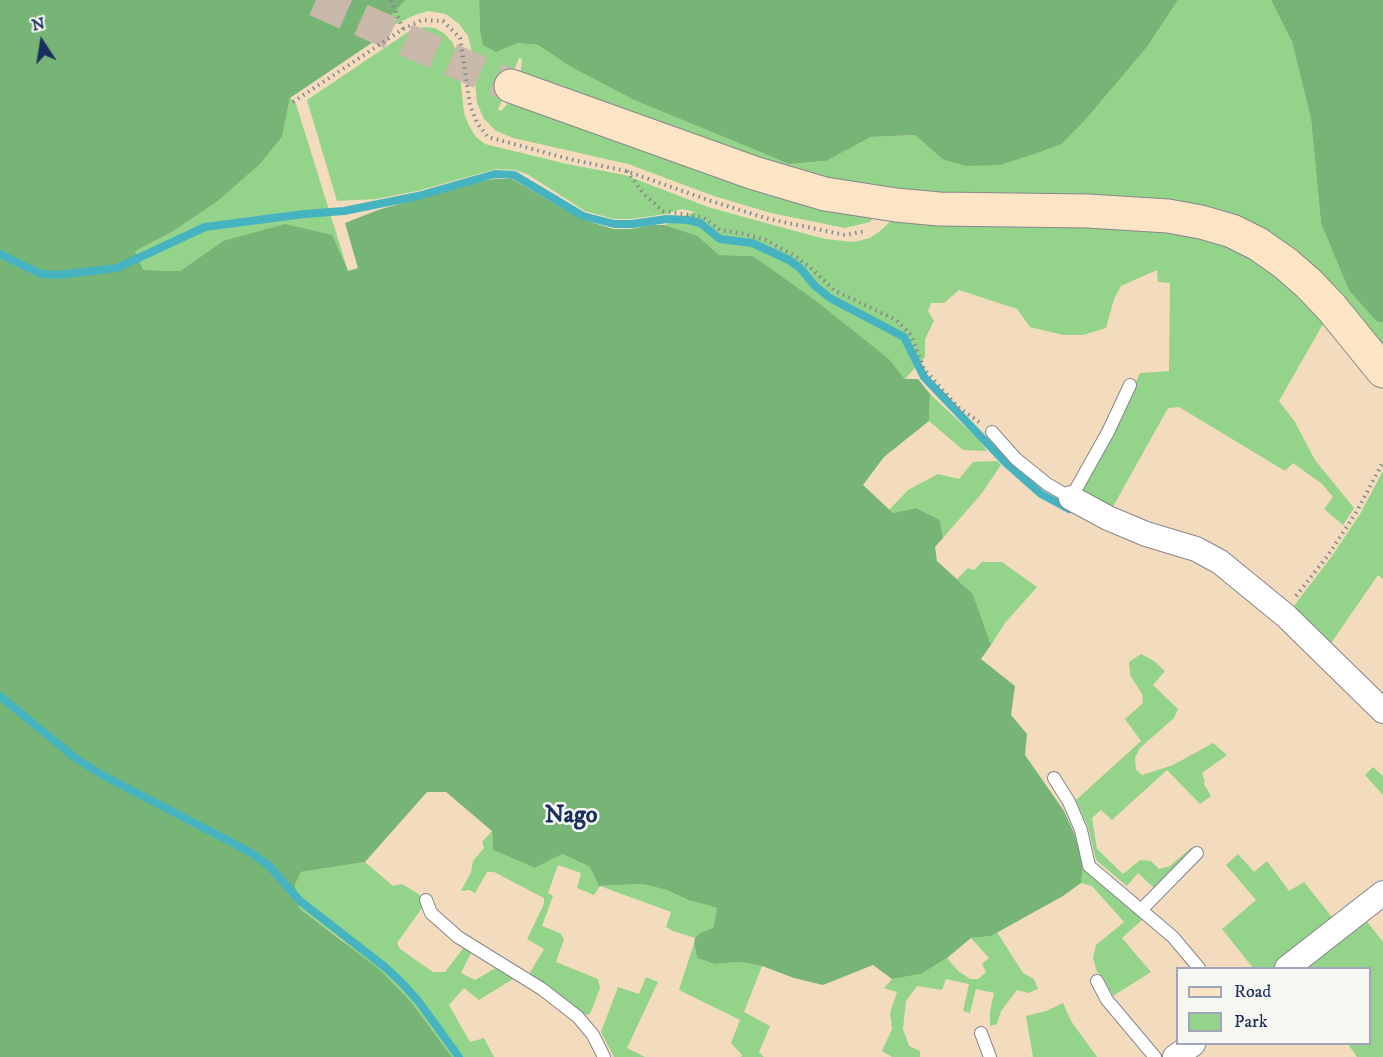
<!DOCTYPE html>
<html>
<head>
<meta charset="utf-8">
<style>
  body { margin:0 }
  #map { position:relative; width:1383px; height:1057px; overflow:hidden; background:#f3dcbd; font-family:"IM FELL DW Pica",serif }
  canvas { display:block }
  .legend { position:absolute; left:1176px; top:967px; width:195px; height:78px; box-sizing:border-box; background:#f6f6f2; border:2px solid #9ea6b7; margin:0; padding:8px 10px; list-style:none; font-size:18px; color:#1b2f5e }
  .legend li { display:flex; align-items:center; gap:12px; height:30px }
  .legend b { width:30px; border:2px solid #9ea6b7 }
  .north { position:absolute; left:12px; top:12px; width:60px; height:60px; -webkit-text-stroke:4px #f6f6f2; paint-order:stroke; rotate:348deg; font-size:16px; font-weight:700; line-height:24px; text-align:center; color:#1b2f5e }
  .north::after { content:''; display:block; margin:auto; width:21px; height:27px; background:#1b2f5e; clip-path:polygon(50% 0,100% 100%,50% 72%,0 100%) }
</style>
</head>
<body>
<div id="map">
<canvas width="1383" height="1057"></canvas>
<ul class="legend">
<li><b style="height:8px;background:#fce5c4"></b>Road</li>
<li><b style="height:16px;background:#94d38a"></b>Park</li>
</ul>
<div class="north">N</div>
</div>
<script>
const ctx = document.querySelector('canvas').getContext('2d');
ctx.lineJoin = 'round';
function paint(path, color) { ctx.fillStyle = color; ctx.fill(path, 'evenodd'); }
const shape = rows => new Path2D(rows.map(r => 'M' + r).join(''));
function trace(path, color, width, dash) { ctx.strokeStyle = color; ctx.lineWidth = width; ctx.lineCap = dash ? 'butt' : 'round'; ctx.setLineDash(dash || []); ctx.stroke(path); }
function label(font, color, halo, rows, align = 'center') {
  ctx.font = font + ' "IM FELL DW Pica",serif'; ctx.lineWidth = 5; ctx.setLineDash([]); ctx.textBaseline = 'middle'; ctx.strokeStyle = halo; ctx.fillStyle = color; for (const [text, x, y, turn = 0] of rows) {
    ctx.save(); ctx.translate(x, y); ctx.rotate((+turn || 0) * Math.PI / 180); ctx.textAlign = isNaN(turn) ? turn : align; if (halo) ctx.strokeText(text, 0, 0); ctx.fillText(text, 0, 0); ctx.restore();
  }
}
paint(shape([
  [406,0,479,0,480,30,517,43,538,45,571,67,634,100,789,164,826,161,871,137,915,135,942,159,1000,165,1035,154,1062,144,1087,118,1147,47,1178,0,1271,0,1292,42,1311,119,1321,223,1376,322,1383,322,1383,351,1294,253,986,199,830,183,520,78,522,59,519,58,498,110,501,111,511,100,875,216,870,222,845,228,771,213,714,196,628,164,513,138,496,131,484,119,477,103,473,57,468,36,459,24,446,14,428,11,415,15,396,24,379,38,392,14],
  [425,27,435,28,445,34,453,43,458,57,464,113,469,126,476,137,485,144,567,164,625,175,708,207,766,223,825,239,854,242,870,238,880,231,891,221,1088,224,1196,235,1251,256,1300,294,1323,324,1279,401,1295,422,1315,460,1354,508,1343,525,1324,509,1333,497,1322,484,1293,463,1285,471,1179,407,1168,408,1110,512,1083,497,1084,483,1111,435,1140,373,1169,371,1170,283,1158,282,1157,270,1121,286,1114,299,1106,328,1083,335,1063,335,1030,327,1017,309,959,290,944,303,931,303,928,311,934,321,925,339,925,357,905,379,889,359,753,256,719,255,698,236,665,225,695,212,681,209,666,214,631,219,614,219,585,211,527,174,515,170,496,169,417,191,376,199,337,201,307,100,411,30],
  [290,98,296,104,348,271,223,241,180,271,142,270,134,251,172,232,218,201,259,165,282,137],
  [930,394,979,440,987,451,963,450,929,421],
  [997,461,1001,465,982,493,943,538,940,520,916,508,893,513,889,510,908,490,938,474,959,479,973,462],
  [1383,471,1383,579,1378,575,1327,649,1290,611,1332,556,1360,514],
  [982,562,1002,562,1037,587,1005,623,991,645,973,594,957,579,968,568,974,570],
  [1141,654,1154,661,1165,671,1153,685,1178,709,1174,718,1140,748,1135,758,1136,770,1142,775,1173,765,1213,743,1227,755,1202,773,1205,782,1204,784,1211,796,1200,804,1167,770,1112,820,1101,810,1092,818,1097,849,1123,874,1140,860,1151,861,1159,869,1170,866,1192,847,1193,852,1155,889,1138,873,1127,886,1096,860,1088,827,1076,800,1141,741,1125,719,1143,703,1142,694,1130,675,1129,662],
  [1373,767,1383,776,1383,795,1365,775],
  [492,831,493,850,535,868,561,854,590,867,600,886,642,884,667,890,688,900,717,908,713,928,700,933,695,938,673,931,666,927,671,912,600,886,594,895,577,888,581,873,558,865,548,893,553,896,542,926,560,933,564,939,556,962,598,979,600,988,590,1014,585,1015,529,974,544,949,527,939,544,904,544,898,494,872,487,872,475,893,469,890,461,891,471,872,473,861,484,848,482,842],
  [1238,854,1254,872,1267,861,1289,891,1304,882,1335,921,1273,968,1253,968,1222,929,1256,900,1226,865],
  [365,862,393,886,402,884,420,895,422,908,397,943,400,949,433,972,445,972,465,946,471,953,461,973,475,980,496,968,513,979,479,1000,464,988,449,1005,470,1042,484,1038,494,1057,452,1057,412,1003,342,940,299,908,295,885,301,872],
  [1082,868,1143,919,1122,938,1151,972,1113,996,1103,977,1097,972,1093,958,1096,945,1124,922,1092,886,1081,883],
  [1365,919,1383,942,1383,1057,1357,1057,1348,1044,1370,1044,1370,968,1302,968],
  [997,932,1023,973,1034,979,1038,989,1028,993,1017,990,1001,1011,997,1024,990,1026,990,1012,994,993,976,989,970,1013,963,1011,969,984,946,979,942,990,917,986,906,1001,903,1029,909,1046,920,1051,920,1057,892,1057,882,1051,892,1029,890,1013,897,992,884,988,892,979,921,974,947,958,958,971,970,979,978,979,986,972,982,964,989,958,971,938,991,936],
  [694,943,697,958,713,964,740,962,762,966,744,1012,770,1026,759,1052,764,1057,741,1057,742,1055,731,1043,740,1020,679,990],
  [646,977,658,982,627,1048,645,1057,614,1057,601,1032,618,987,639,994],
  [1063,1003,1071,1021,1097,1057,1033,1057,1026,1016,1046,1011]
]), '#94d38a');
paint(shape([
  [0,0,406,0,392,14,379,38,290,98,282,137,259,165,218,201,172,232,135,251,143,270,180,271,223,241,285,224,332,235,348,271,358,268,345,223,378,210,477,182,495,179,512,179,581,219,613,229,631,229,651,225,665,225,698,236,719,255,753,256,816,301,889,359,905,379,918,379,930,394,929,421,884,457,863,485,893,513,916,508,940,520,943,538,935,547,937,561,973,594,991,645,981,659,1015,686,1011,715,1027,734,1025,755,1064,811,1074,833,1083,863,1081,883,1063,896,991,936,971,938,947,958,921,974,892,979,873,965,823,985,794,978,762,966,740,962,714,964,697,958,694,943,695,938,700,933,713,928,717,908,688,900,667,890,642,884,599,886,590,867,562,854,535,868,493,850,492,831,446,792,427,792,365,862,301,872,295,885,299,908,380,970,412,1003,452,1057,0,1057],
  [479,0,1178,0,1147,47,1087,118,1062,144,1035,154,1000,165,966,166,942,159,915,135,871,137,826,161,789,164,634,100,571,67,538,45,517,43,496,52,483,45,480,30],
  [1271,0,1383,0,1383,322,1377,322,1349,290,1321,223,1311,119,1292,42]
]), '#77b576');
trace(shape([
  [0,254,41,274,58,275,117,268,205,227,304,214,344,211,418,196,495,174,514,175,583,216,614,224,632,224,667,219,688,220,700,223,720,239,752,243,789,260,800,268,815,286,830,298,904,337,924,377,1006,463,1041,494,1069,509],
  [0,696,74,757,102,775,231,842,253,854,269,866,300,901,385,967,401,982,419,1002,459,1057]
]), '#45b3c0', 8);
trace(shape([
  [316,0,511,86]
]), '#c8b9aa', 33, [33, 16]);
const lane = shape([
  [992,432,1016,459,1047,484,1071,498,1108,432,1130,385],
  [1054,778,1069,802,1081,830,1089,866,1173,937,1199,968],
  [426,900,431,913,458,937,542,989,578,1017,593,1035,604,1057],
  [1142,909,1197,853],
  [1097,981,1107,1000,1155,1057],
  [981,1033,990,1057]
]);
const street = shape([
  [1071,498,1108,518,1146,534,1196,549,1220,562,1286,616,1383,711],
  [1287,968,1383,893],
  [1175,1057,1193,1044]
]);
const secondary = shape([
  [511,86,754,173,825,194,896,205,939,209,1088,211,1168,216,1201,222,1232,231,1258,244,1285,263,1308,283,1331,307,1383,371]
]);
trace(lane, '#87868e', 14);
trace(street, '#87868e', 26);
trace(secondary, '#87868e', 35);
trace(shape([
  [391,0,403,29],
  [293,102,403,29,422,20,443,21,460,38,470,105,477,123,488,137,569,159,626,171,711,201,769,219,845,235,866,231],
  [627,171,643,193,663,211,703,217,720,230,740,233,766,240,795,256,812,269,834,290,896,320,911,335,924,369,958,407,979,422],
  [1296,596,1329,554,1357,511,1383,462]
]), '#87868e', 4, [1.5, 4.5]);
trace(lane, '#fff', 12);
trace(street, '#fff', 24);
trace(secondary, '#fce5c4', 33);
label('bold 24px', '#1b2f5e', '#f6f6f2', [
  ["Nago",571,817]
]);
</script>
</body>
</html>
